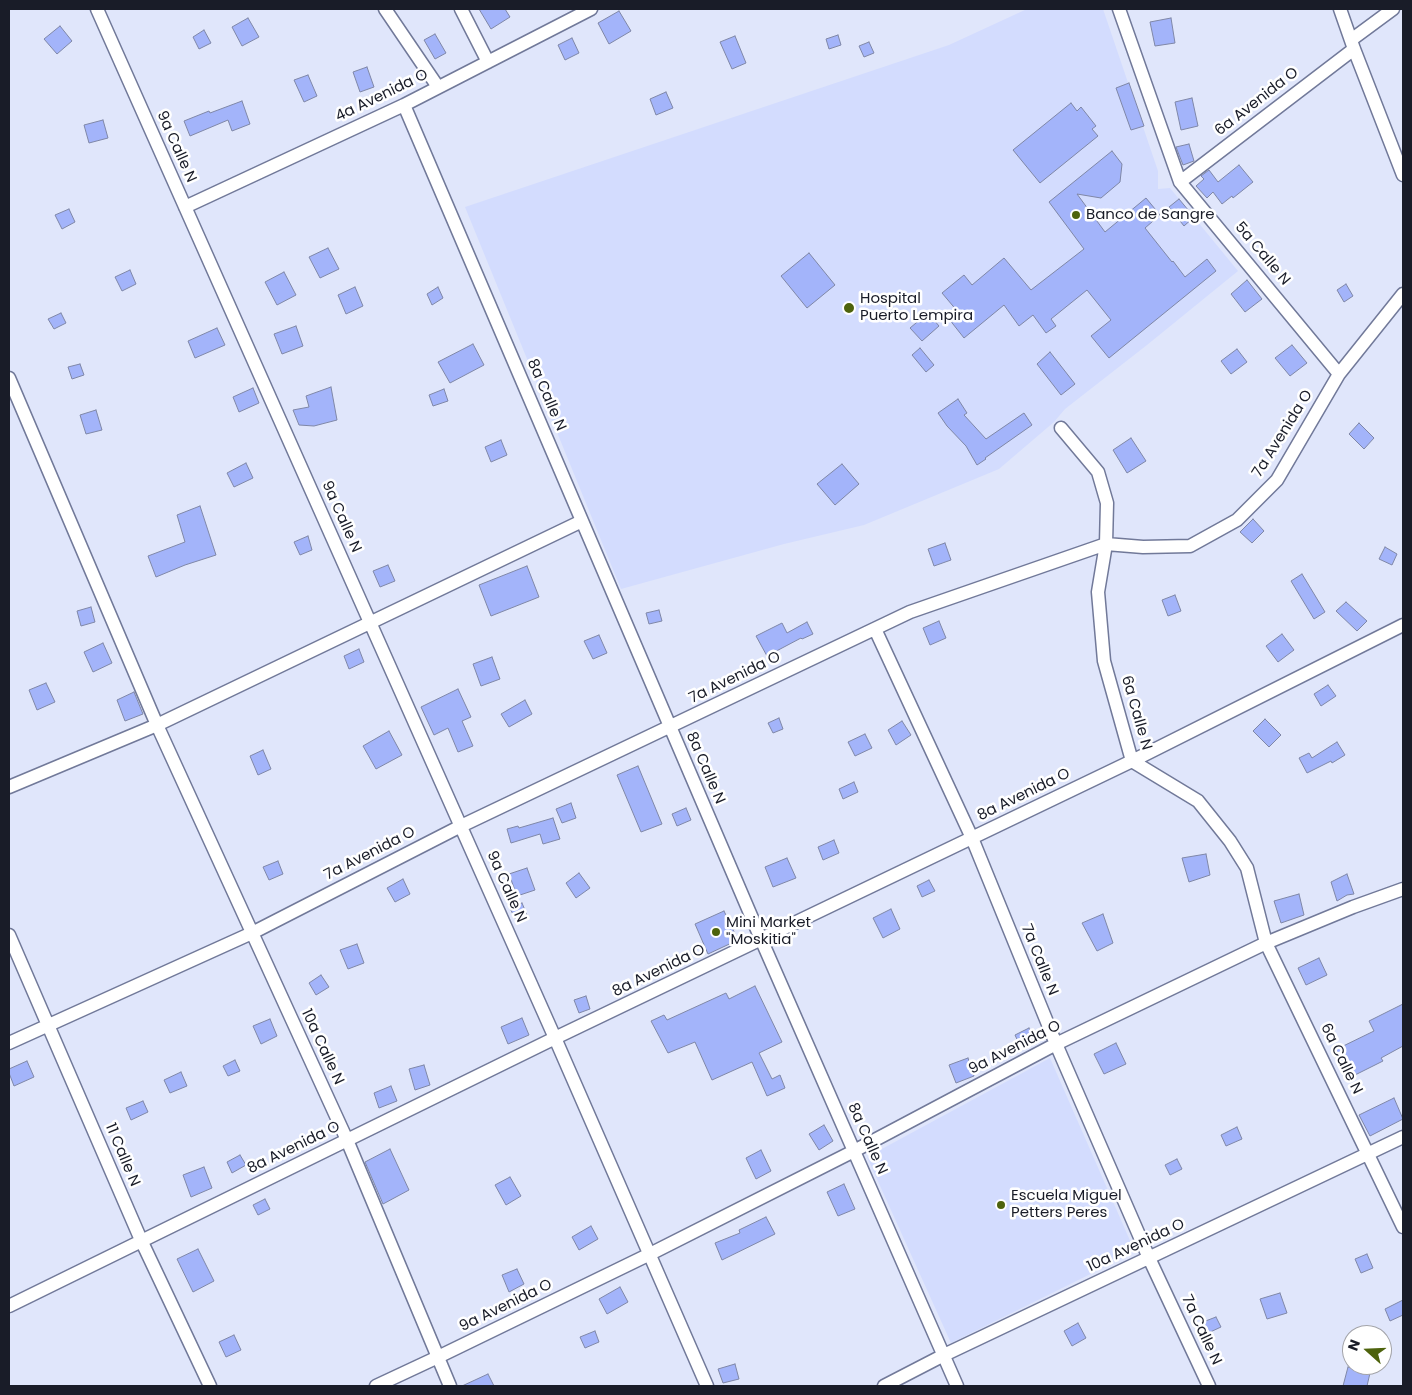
<!DOCTYPE html>
<html>
<head>
<meta charset="utf-8">
<style>
  body { margin:0 }
  #map { position:relative; width:1412px; height:1395px; overflow:hidden; background:#e0e6fb; font-family:Poppins,sans-serif }
  canvas { display:block }
  .frame { position:absolute; inset:0; border:10px solid #191c28; pointer-events:none }
  .north { position:absolute; left:1342px; top:1325px; width:50px; height:50px; box-sizing:border-box; background:#fff; border:1px solid #a3a4a9; border-radius:50%; rotate:290deg; font-size:14px; font-weight:700; line-height:20px; text-align:center; color:#191c28 }
  .north::after { content:''; display:block; margin:auto; width:18px; height:22px; background:#4e630d; clip-path:polygon(50% 0,100% 100%,50% 72%,0 100%) }
</style>
</head>
<body>
<div id="map">
<canvas width="1412" height="1395"></canvas>
<div class="frame"></div>
<div class="north">N</div>
</div>
<script>
const ctx = document.querySelector('canvas').getContext('2d');
ctx.lineJoin = 'round';
function paint(path, color) { ctx.fillStyle = color; ctx.fill(path, 'evenodd'); }
const shape = rows => new Path2D(rows.map(r => 'M' + r).join(''));
function trace(path, color, width, dash) { ctx.strokeStyle = color; ctx.lineWidth = width; ctx.lineCap = dash ? 'butt' : 'round'; ctx.setLineDash(dash || []); ctx.stroke(path); }
function label(font, color, halo, rows, align = 'center') {
  ctx.font = font + ' Poppins,sans-serif'; ctx.lineWidth = 5; ctx.setLineDash([]); ctx.textBaseline = 'middle'; ctx.strokeStyle = halo; ctx.fillStyle = color; for (const [text, x, y, turn = 0] of rows) {
    ctx.save(); ctx.translate(x, y); ctx.rotate((+turn || 0) * Math.PI / 180); ctx.textAlign = isNaN(turn) ? turn : align; if (halo) ctx.strokeText(text, 0, 0); ctx.fillText(text, 0, 0); ctx.restore();
  }
}
paint(shape([
  [1027,9,1103,9,1158,171,1158,189,1170,188,1238,271,1147,345,1065,409,1054,422,999,469,864,525,784,544,621,589,465,207,949,45],
  [1050,1058,1135,1252,951,1343,867,1157]
]), '#d3dcfe');
const building = shape([
  [479,9,505,9,510,17,491,29,479,9],
  [619,11,631,31,609,44,598,23,619,11],
  [248,18,259,37,242,46,232,27,248,18],
  [1171,18,1175,43,1155,46,1150,22,1171,18],
  [60,26,72,41,57,54,44,39,60,26],
  [204,30,211,43,199,49,193,37,204,30],
  [435,34,446,53,435,59,424,40,435,34],
  [838,35,841,45,829,49,826,39,838,35],
  [735,36,746,63,732,69,720,42,735,36],
  [572,38,579,53,565,60,558,45,572,38],
  [869,42,874,53,864,57,859,46,869,42],
  [367,67,374,87,360,92,353,72,367,67],
  [308,75,317,96,304,102,294,80,308,75],
  [1129,83,1144,126,1131,130,1116,88,1129,83],
  [666,92,673,108,656,115,650,99,666,92],
  [1192,98,1198,126,1181,130,1175,102,1192,98],
  [242,101,250,124,232,131,228,120,190,136,184,121,209,111,210,113,242,101],
  [1071,103,1077,111,1081,107,1096,126,1092,129,1098,136,1040,183,1013,150,1071,103],
  [103,120,108,138,89,143,84,125,103,120],
  [1189,144,1194,161,1183,165,1176,147,1189,144],
  [1112,151,1122,164,1120,182,1101,198,1077,194,1105,232,1146,198,1160,215,1145,228,1172,262,1173,261,1185,277,1207,259,1216,271,1109,358,1091,336,1111,320,1087,290,1051,319,1056,326,1046,333,1033,315,1019,326,1004,305,964,338,949,319,958,312,942,293,964,275,972,285,1004,258,1031,290,1084,249,1049,202,1112,151],
  [1239,165,1253,182,1233,198,1232,196,1222,204,1213,192,1207,198,1196,186,1204,179,1201,176,1209,170,1218,182,1239,165],
  [1179,199,1194,217,1184,226,1169,207,1179,199],
  [69,209,75,222,62,229,55,215,69,209],
  [328,248,339,269,320,278,309,257,328,248],
  [809,253,835,285,807,308,781,276,809,253],
  [130,270,136,284,122,291,115,277,130,270],
  [284,272,296,295,277,305,265,282,284,272],
  [1247,280,1262,299,1245,312,1231,294,1247,280],
  [1346,284,1353,296,1344,302,1337,290,1346,284],
  [355,287,363,306,346,314,338,295,355,287],
  [438,287,443,298,432,305,427,294,438,287],
  [61,313,66,323,54,329,48,319,61,313],
  [928,313,939,326,922,341,910,328,928,313],
  [296,326,303,346,282,354,274,334,296,326],
  [217,328,225,345,195,358,188,341,217,328],
  [473,344,484,365,450,383,438,362,473,344],
  [1292,345,1307,363,1290,376,1275,358,1292,345],
  [920,348,934,365,926,372,912,355,920,348],
  [1237,349,1247,362,1231,374,1221,361,1237,349],
  [1050,352,1075,384,1061,395,1037,364,1050,352],
  [80,364,84,375,72,379,68,367,80,364],
  [331,387,337,420,314,426,299,425,293,410,309,407,306,396,331,387],
  [253,388,259,403,239,412,233,397,253,388],
  [444,389,448,401,433,406,429,395,444,389],
  [958,399,967,413,964,415,986,439,1024,413,1032,425,985,458,986,459,977,465,966,446,947,426,938,413,958,399],
  [96,410,102,430,86,434,80,415,96,410],
  [1359,423,1374,438,1364,449,1349,434,1359,423],
  [1131,438,1146,461,1127,473,1113,450,1131,438],
  [501,440,507,455,491,462,485,447,501,440],
  [246,463,253,478,234,487,227,473,246,463],
  [842,464,859,484,835,505,817,484,842,464],
  [200,506,216,555,185,565,156,577,148,556,185,542,177,515,200,506],
  [1253,519,1264,531,1252,543,1240,532,1253,519],
  [308,536,312,550,300,555,294,542,308,536],
  [945,543,951,560,934,566,928,549,945,543],
  [1385,547,1397,554,1392,565,1379,559,1385,547],
  [388,565,395,581,380,587,373,571,388,565],
  [527,566,539,597,491,616,479,585,527,566],
  [1302,574,1325,612,1314,619,1291,581,1302,574],
  [1175,595,1181,611,1168,616,1162,600,1175,595],
  [1346,602,1367,621,1357,631,1336,611,1346,602],
  [91,607,95,622,81,626,77,611,91,607],
  [659,610,662,621,649,624,646,613,659,610],
  [939,621,946,638,930,645,923,628,939,621],
  [807,622,813,634,802,639,801,638,767,656,756,636,782,623,787,633,807,622],
  [1282,634,1294,650,1278,662,1266,646,1282,634],
  [599,635,607,653,593,659,584,641,599,635],
  [103,643,112,663,93,672,84,652,103,643],
  [359,649,364,662,349,669,344,656,359,649],
  [492,657,500,679,481,686,473,664,492,657],
  [46,683,55,702,37,710,29,690,46,683],
  [1328,685,1336,696,1321,706,1314,694,1328,685],
  [458,689,471,717,462,721,473,746,458,752,448,728,434,735,421,707,458,689],
  [134,692,143,714,125,721,117,700,134,692],
  [525,700,532,714,509,727,501,714,525,700],
  [779,718,783,729,773,733,768,723,779,718],
  [1265,719,1281,735,1269,747,1253,731,1265,719],
  [902,721,911,735,896,745,888,730,902,721],
  [389,731,402,755,376,769,363,746,389,731],
  [865,734,872,748,855,756,848,742,865,734],
  [1337,742,1345,755,1332,763,1331,761,1307,773,1299,758,1309,753,1312,758,1337,742],
  [263,750,271,769,258,775,250,756,263,750],
  [638,766,662,824,641,832,617,775,638,766],
  [854,782,858,792,843,799,839,789,854,782],
  [571,803,576,818,562,823,556,809,571,803],
  [686,808,691,820,677,826,672,814,686,808],
  [553,818,560,839,543,844,540,834,511,843,507,829,518,826,519,828,553,818],
  [834,840,839,853,823,860,818,847,834,840],
  [1206,854,1210,875,1189,882,1182,858,1206,854],
  [787,858,796,878,773,887,765,867,787,858],
  [278,861,283,874,269,880,263,867,278,861],
  [527,868,535,890,517,896,509,874,527,868],
  [579,873,590,888,576,898,566,883,579,873],
  [1347,874,1354,894,1347,895,1337,901,1331,882,1347,874],
  [403,879,410,894,395,902,387,888,403,879],
  [929,880,935,891,922,897,917,886,929,880],
  [1299,894,1304,915,1281,923,1274,901,1299,894],
  [522,903,527,915,515,919,510,908,522,903],
  [891,909,900,929,883,938,873,918,891,909],
  [724,911,738,940,708,954,695,924,724,911],
  [1103,914,1113,943,1097,951,1082,923,1103,914],
  [357,944,364,963,348,969,340,950,357,944],
  [1319,958,1327,975,1306,985,1298,968,1319,958],
  [321,975,329,987,316,995,309,983,321,975],
  [755,986,782,1042,759,1053,772,1079,780,1075,785,1088,767,1096,752,1062,712,1080,695,1042,668,1053,651,1021,664,1015,667,1020,726,993,729,999,755,986],
  [586,996,590,1009,579,1013,574,1000,586,996],
  [1403,1004,1403,1046,1381,1058,1383,1061,1347,1079,1333,1051,1374,1031,1369,1021,1403,1004],
  [522,1018,529,1035,508,1044,501,1027,522,1018],
  [270,1019,277,1036,261,1044,253,1026,270,1019],
  [1029,1028,1034,1039,1020,1046,1015,1035,1029,1028],
  [1116,1043,1126,1064,1104,1074,1094,1054,1116,1043],
  [968,1058,974,1076,956,1083,949,1065,968,1058],
  [235,1060,240,1071,228,1076,223,1066,235,1060],
  [27,1061,34,1077,14,1086,9,1073,9,1069,27,1061],
  [424,1065,430,1085,415,1090,409,1069,424,1065],
  [181,1072,187,1086,170,1093,164,1080,181,1072],
  [391,1086,397,1101,379,1108,374,1093,391,1086],
  [1394,1098,1403,1119,1370,1136,1359,1115,1394,1098],
  [143,1101,148,1112,131,1120,126,1108,143,1101],
  [824,1125,833,1141,819,1150,809,1134,824,1125],
  [1237,1127,1242,1139,1226,1146,1221,1135,1237,1127],
  [390,1149,409,1190,383,1204,365,1162,390,1149],
  [761,1150,771,1171,756,1179,746,1158,761,1150],
  [240,1155,246,1165,232,1173,227,1162,240,1155],
  [1177,1159,1182,1169,1170,1175,1165,1165,1177,1159],
  [204,1167,212,1188,191,1197,183,1175,204,1167],
  [510,1177,521,1196,506,1205,495,1185,510,1177],
  [844,1184,855,1209,838,1216,827,1192,844,1184],
  [265,1199,270,1209,258,1215,253,1205,265,1199],
  [766,1217,775,1234,722,1260,715,1243,740,1233,739,1230,766,1217],
  [591,1226,598,1239,579,1250,572,1237,591,1226],
  [198,1249,214,1281,193,1292,177,1259,198,1249],
  [1367,1254,1373,1268,1361,1273,1355,1259,1367,1254],
  [517,1269,524,1284,509,1292,502,1275,517,1269],
  [620,1287,628,1302,607,1314,599,1299,620,1287],
  [1280,1293,1287,1313,1267,1319,1260,1299,1280,1293],
  [1403,1300,1403,1315,1390,1321,1385,1309,1403,1300],
  [1216,1317,1221,1327,1208,1333,1203,1322,1216,1317],
  [1078,1323,1086,1338,1072,1346,1064,1331,1078,1323],
  [595,1331,599,1342,585,1348,580,1337,595,1331],
  [234,1335,241,1350,226,1357,219,1342,234,1335],
  [735,1364,739,1379,723,1383,718,1369,735,1364],
  [1348,1367,1370,1373,1367,1386,1343,1386,1348,1367],
  [488,1374,494,1386,462,1386,488,1374]
]);
paint(building, '#a3b4fa');
trace(building, '#7f87a7', 1);
const minor = shape([
  [97,9,555,1038,707,1386],
  [385,9,438,87],
  [461,9,488,62],
  [1119,9,1180,182,1339,374],
  [1340,9,1354,49,1403,175],
  [1351,40,1393,9],
  [404,105,761,939,957,1386],
  [1180,182,1354,49],
  [185,207,404,105,591,9],
  [9,378,157,725,347,1140,450,1386],
  [1061,428,1098,472,1107,503,1106,544,1098,592,1104,661,1132,761,1198,801,1230,841,1247,868,1266,943,1403,1227],
  [875,629,972,838,1056,1044,1149,1258,1209,1386],
  [9,787,157,725,582,521],
  [9,935,141,1240,210,1386],
  [9,1043,252,933,461,826,910,612,1106,544,1143,547,1190,546,1237,520,1277,480,1339,374,1403,294],
  [9,1306,555,1038,1132,761,1403,625],
  [376,1386,438,1357,650,1254,854,1151,1056,1044,1266,943,1353,907,1403,889],
  [884,1386,944,1355,1403,1137]
]);
trace(minor, '#717999', 15);
trace(minor, '#fff', 12);
for (const [x, y, r, color] of [
  [1076,215,5,"#4e630d"],
  [849,308,6,"#4e630d"],
  [716,932,5,"#4e630d"],
  [1001,1205,5,"#4e630d"]
]) { const dot = new Path2D(); dot.arc(x, y, r, 0, 2 * Math.PI); ctx.fillStyle = color; ctx.fill(dot); trace(dot, '#fff', 2); }
label('15px', '#191c28', '#fff', [
  ["4a Avenida O",382,96,-26],
  ["6a Avenida O",1257,102,-38],
  ["9a Calle N",176,147,66],
  ["5a Calle N",1262,254,50],
  ["8a Calle N",546,395,67],
  ["7a Avenida O",1283,434,-58],
  ["9a Calle N",341,517,66],
  ["7a Avenida O",735,678,-26],
  ["6a Calle N",1136,713,74],
  ["8a Calle N",705,768,67],
  ["8a Avenida O",1024,795,-26],
  ["7a Avenida O",370,854,-27],
  ["9a Calle N",506,887,66],
  ["7a Calle N",1039,960,68],
  ["8a Avenida O",659,971,-26],
  ["10a Calle N",322,1047,65],
  ["9a Avenida O",1015,1048,-27],
  ["6a Calle N",1341,1059,64],
  ["8a Calle N",867,1139,66],
  ["8a Avenida O",294,1148,-26],
  ["11 Calle N",122,1155,67],
  ["10a Avenida O",1136,1246,-25],
  ["9a Avenida O",506,1306,-26],
  ["7a Calle N",1201,1330,65]
]);
label('15px', '#191c28', '#fff', [
  ["Banco de Sangre",1086,215],
  ["Hospital",860,299],
  ["Puerto Lempira",860,316],
  ["Mini Market",726,923],
  ["\"Moskitia\"",726,940],
  ["Escuela Miguel",1011,1196],
  ["Petters Peres",1011,1213]
], 'left');
</script>
</body>
</html>
